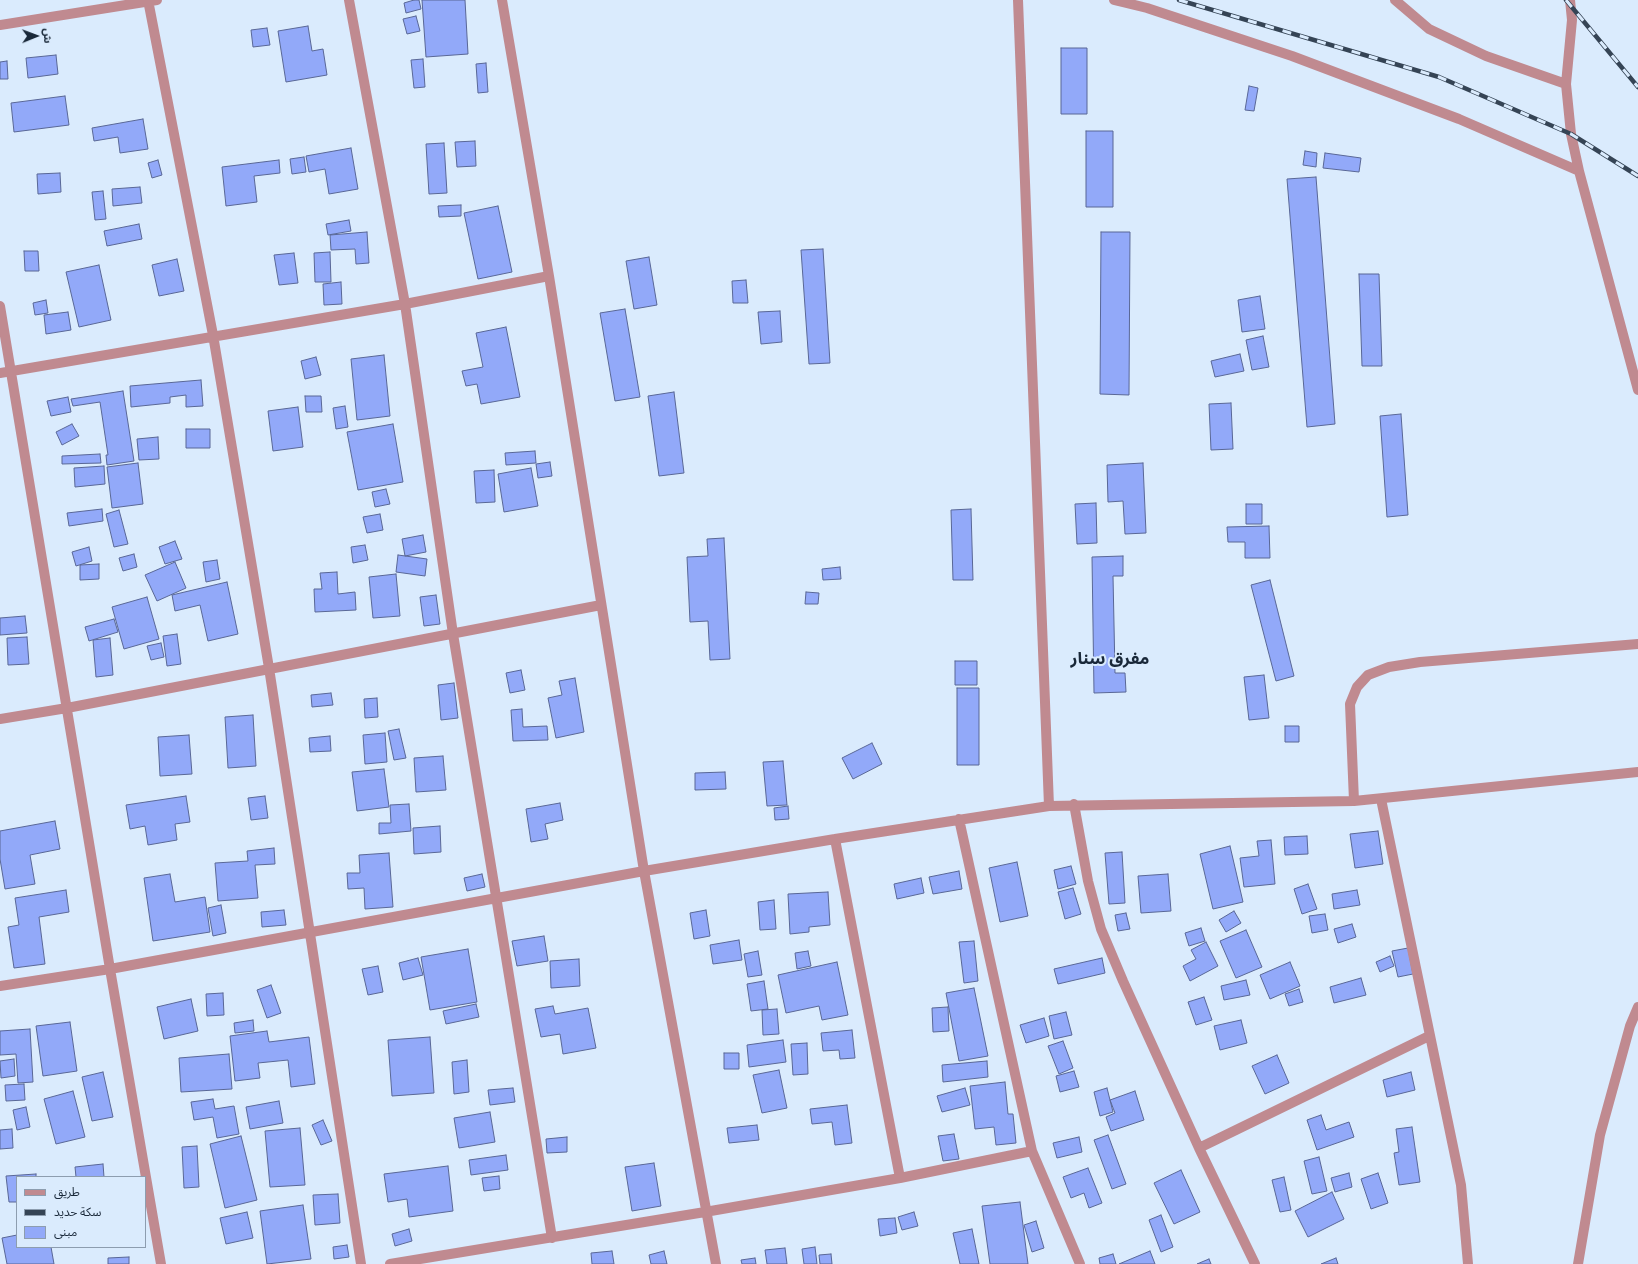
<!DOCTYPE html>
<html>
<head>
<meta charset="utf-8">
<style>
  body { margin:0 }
  #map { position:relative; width:1638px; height:1264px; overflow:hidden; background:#daebfd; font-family:Cabin,"Noto Sans Arabic",sans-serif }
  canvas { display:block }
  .legend { position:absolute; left:16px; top:1176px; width:130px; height:72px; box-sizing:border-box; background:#daebfd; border:1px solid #8d9daf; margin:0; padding:5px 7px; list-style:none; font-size:12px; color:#192839 }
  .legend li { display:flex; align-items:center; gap:8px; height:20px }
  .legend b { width:20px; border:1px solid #8d9daf }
  .north { position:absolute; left:16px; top:16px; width:40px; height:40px; -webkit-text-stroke:3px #daebfd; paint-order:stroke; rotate:89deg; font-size:11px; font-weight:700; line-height:16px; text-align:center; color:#192839 }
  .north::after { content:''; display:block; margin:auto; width:14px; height:18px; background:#192839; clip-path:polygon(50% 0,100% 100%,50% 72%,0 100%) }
</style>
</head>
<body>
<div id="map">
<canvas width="1638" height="1264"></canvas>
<ul class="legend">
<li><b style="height:5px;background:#c08a90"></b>طريق</li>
<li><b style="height:5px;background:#354455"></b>سكة حديد</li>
<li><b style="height:11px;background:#92a9f9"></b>مبنى</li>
</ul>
<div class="north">ش</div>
</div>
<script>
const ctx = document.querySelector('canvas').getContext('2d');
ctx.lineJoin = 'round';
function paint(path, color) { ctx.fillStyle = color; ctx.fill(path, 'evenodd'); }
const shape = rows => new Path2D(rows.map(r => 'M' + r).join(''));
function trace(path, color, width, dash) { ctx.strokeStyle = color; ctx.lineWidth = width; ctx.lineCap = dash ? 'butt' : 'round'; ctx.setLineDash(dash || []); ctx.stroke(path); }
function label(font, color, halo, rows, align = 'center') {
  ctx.font = font + ' Cabin,"Noto Sans Arabic",sans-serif'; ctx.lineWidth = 4; ctx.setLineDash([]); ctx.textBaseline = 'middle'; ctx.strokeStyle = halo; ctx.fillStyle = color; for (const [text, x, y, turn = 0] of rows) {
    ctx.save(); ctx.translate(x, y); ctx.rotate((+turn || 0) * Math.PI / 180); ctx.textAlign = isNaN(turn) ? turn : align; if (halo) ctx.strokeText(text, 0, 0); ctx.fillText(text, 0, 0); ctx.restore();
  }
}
const building = shape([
  [414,0,419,0,421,9,406,13,404,3,414,0],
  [422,0,465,0,468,54,426,57,422,0],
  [416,16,420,31,407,34,403,19,416,16],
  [308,26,312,51,323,49,327,75,286,82,278,31,308,26],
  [267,28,270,45,253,47,251,30,267,28],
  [1061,48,1087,48,1087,114,1061,114,1061,48],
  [56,55,58,74,28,78,26,58,56,55],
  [423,59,425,87,414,88,411,60,423,59],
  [7,61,8,79,0,79,0,62,7,61],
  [486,63,488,92,478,93,476,64,486,63],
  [1249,86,1258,88,1254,111,1245,110,1249,86],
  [65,96,69,125,14,132,11,103,65,96],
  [143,119,148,149,120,153,118,137,94,141,92,128,143,119],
  [1086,131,1113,131,1113,207,1086,207,1086,131],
  [475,141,476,166,457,167,455,142,475,141],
  [444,143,447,193,429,194,426,144,444,143],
  [351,148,358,189,329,194,325,169,309,172,306,156,351,148],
  [1305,151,1317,153,1316,167,1303,165,1305,151],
  [1325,153,1361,158,1359,172,1323,168,1325,153],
  [304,157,306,172,292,174,290,159,304,157],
  [158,160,162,175,152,178,148,163,158,160],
  [279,160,280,173,254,176,257,202,226,206,222,167,279,160],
  [60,173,61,192,38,194,37,174,60,173],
  [1316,177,1335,424,1307,427,1287,179,1316,177],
  [140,187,142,203,113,206,112,189,140,187],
  [103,191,106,219,95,220,92,192,103,191],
  [461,205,461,216,439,217,438,206,461,205],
  [498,206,512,272,478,279,464,213,498,206],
  [349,220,351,231,328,235,326,224,349,220],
  [139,224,142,239,107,246,104,231,139,224],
  [367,232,369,263,356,264,355,249,331,250,330,235,367,232],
  [1101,232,1130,232,1129,395,1100,394,1101,232],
  [823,249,830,363,809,364,801,250,823,249],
  [24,251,38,251,39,271,25,271,24,251],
  [330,252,331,282,315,282,314,253,330,252],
  [294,253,298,283,279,285,274,255,294,253],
  [649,257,657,305,634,309,626,261,649,257],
  [177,259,184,291,159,296,152,265,177,259],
  [99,265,111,320,79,327,66,272,99,265],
  [1359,274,1379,274,1382,366,1362,366,1359,274],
  [746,280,748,303,733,303,732,281,746,280],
  [341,282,342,304,324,305,323,284,341,282],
  [1260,296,1265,329,1242,332,1238,300,1260,296],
  [46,300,48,313,35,315,33,303,46,300],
  [625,309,640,397,615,401,600,313,625,309],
  [780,311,782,342,761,344,758,312,780,311],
  [68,312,71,330,46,334,44,315,68,312],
  [506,327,520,397,481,404,477,384,466,386,462,371,483,367,476,333,506,327],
  [1263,336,1269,367,1252,370,1246,340,1263,336],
  [1240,354,1244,371,1215,377,1211,361,1240,354],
  [384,355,390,416,357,420,351,359,384,355],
  [316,357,321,375,305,379,301,361,316,357],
  [201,380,203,406,186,407,186,395,170,397,170,403,131,407,130,386,201,380],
  [123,391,134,461,107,465,106,455,108,455,100,402,73,406,71,399,123,391],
  [674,392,684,473,659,476,648,396,674,392],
  [305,396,321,396,322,412,306,412,305,396],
  [68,397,71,412,51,416,47,401,68,397],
  [1231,403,1233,449,1211,450,1209,404,1231,403],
  [345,406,348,427,336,429,333,408,345,406],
  [298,407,303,447,273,451,268,411,298,407],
  [1401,414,1408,515,1387,517,1380,416,1401,414],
  [72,424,79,436,62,445,56,432,72,424],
  [393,424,403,482,358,490,347,432,393,424],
  [186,429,210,429,210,448,186,448,186,429],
  [158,437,159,459,139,460,137,439,158,437],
  [535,451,536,463,506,465,505,453,535,451],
  [100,454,101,463,62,464,62,456,100,454],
  [550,462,552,476,538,478,536,464,550,462],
  [138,463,143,504,112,508,107,467,138,463],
  [1143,463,1146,533,1125,534,1123,501,1108,502,1107,465,1143,463],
  [104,466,105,484,75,487,74,468,104,466],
  [531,468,538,506,504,512,498,474,531,468],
  [494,470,495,502,476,503,474,471,494,470],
  [386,489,390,504,375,507,372,492,386,489],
  [1096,503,1097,543,1077,544,1075,504,1096,503],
  [1246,504,1262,504,1262,524,1246,524,1246,504],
  [102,509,103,521,69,526,67,513,102,509],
  [971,509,973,580,953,580,951,510,971,509],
  [119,510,128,544,114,547,106,514,119,510],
  [380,514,383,530,367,533,363,517,380,514],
  [1269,526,1270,558,1245,558,1245,542,1228,542,1227,527,1269,526],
  [423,535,426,552,405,556,402,539,423,535],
  [724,538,730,659,710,660,708,621,690,622,687,557,708,556,707,539,724,538],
  [175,541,182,559,165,564,159,547,175,541],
  [365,545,368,560,353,563,351,547,365,545],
  [89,547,92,561,76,566,72,552,89,547],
  [134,554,137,567,123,571,119,558,134,554],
  [398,555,427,559,425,576,396,572,398,555],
  [1123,556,1123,576,1113,576,1115,673,1125,673,1126,692,1094,693,1092,557,1123,556],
  [217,560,220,579,206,582,203,562,217,560],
  [175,562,186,588,157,601,145,575,175,562],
  [99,564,99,579,80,580,80,565,99,564],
  [840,567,841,579,823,580,822,569,840,567],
  [337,572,338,594,355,592,356,610,315,612,314,589,322,589,320,573,337,572],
  [396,574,400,616,373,618,369,577,396,574],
  [1270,580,1294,676,1276,681,1251,585,1270,580],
  [227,582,238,634,208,641,200,605,175,611,172,595,227,582],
  [806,592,819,593,818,604,805,604,806,592],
  [436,595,440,624,424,626,420,597,436,595],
  [147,597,159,639,124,649,112,607,147,597],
  [25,616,27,633,0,635,0,618,25,616],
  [114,619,118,632,89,641,85,627,114,619],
  [177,634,181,664,167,666,163,636,177,634],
  [27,637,29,664,8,665,7,638,27,637],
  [110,638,113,675,96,677,93,640,110,638],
  [161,643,164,657,151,660,147,646,161,643],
  [955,661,977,661,977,685,955,685,955,661],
  [521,670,525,690,510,693,506,673,521,670],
  [1264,675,1269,718,1249,720,1244,677,1264,675],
  [575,678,584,732,556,738,548,698,562,695,559,681,575,678],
  [454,683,458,718,441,720,438,685,454,683],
  [957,688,979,688,979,765,957,765,957,688],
  [331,693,333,705,312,707,311,695,331,693],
  [377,698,378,717,365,718,364,699,377,698],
  [522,709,523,727,547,726,548,740,513,741,511,710,522,709],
  [253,715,256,766,228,768,225,717,253,715],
  [1285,726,1299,726,1299,742,1285,742,1285,726],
  [399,729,406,758,394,760,388,731,399,729],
  [385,733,387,762,365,764,363,735,385,733],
  [189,735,192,774,160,776,158,737,189,735],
  [330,736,331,751,310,752,309,738,330,736],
  [872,743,882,764,853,779,842,758,872,743],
  [443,756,446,790,416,792,414,758,443,756],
  [783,761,787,805,767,806,763,762,783,761],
  [384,769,389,807,357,811,352,772,384,769],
  [725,772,726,789,695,790,695,773,725,772],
  [186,796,190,822,175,824,177,840,148,845,145,826,130,829,126,805,186,796],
  [265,796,268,818,251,820,248,798,265,796],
  [560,803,563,820,545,824,548,839,531,842,526,809,560,803],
  [409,804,411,831,379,834,379,823,391,823,390,805,409,804],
  [788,806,789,819,775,820,774,808,788,806],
  [55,821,60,849,30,855,35,884,5,889,0,859,0,831,55,821],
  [440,826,441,852,414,854,413,828,440,826],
  [1378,831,1383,864,1355,868,1350,834,1378,831],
  [1307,836,1308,854,1285,855,1284,837,1307,836],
  [1271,840,1275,884,1244,887,1240,858,1259,856,1257,841,1271,840],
  [1230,846,1243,902,1213,909,1200,854,1230,846],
  [274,848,275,864,255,865,258,898,218,901,215,863,248,861,247,851,274,848],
  [1122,852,1125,903,1109,904,1105,853,1122,852],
  [389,853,393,907,365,909,364,888,348,889,347,873,360,873,359,855,389,853],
  [1017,862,1028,916,1000,922,989,868,1017,862],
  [1071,866,1076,884,1058,889,1054,870,1071,866],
  [959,871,962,889,933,894,929,877,959,871],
  [170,874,175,902,205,897,210,932,153,941,144,878,170,874],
  [482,874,485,887,467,891,464,878,482,874],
  [1168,874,1171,911,1141,913,1138,876,1168,874],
  [921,878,924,893,897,899,894,884,921,878],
  [1308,884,1317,909,1302,914,1294,889,1308,884],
  [1073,888,1081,914,1065,919,1058,892,1073,888],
  [66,890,69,912,39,917,45,964,14,968,8,927,19,925,15,898,66,890],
  [1357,890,1360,905,1334,909,1332,894,1357,890],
  [828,892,830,925,809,927,809,932,790,934,788,894,828,892],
  [774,900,776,929,760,930,758,902,774,900],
  [221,905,226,933,213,936,208,908,221,905],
  [284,910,286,925,262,927,261,912,284,910],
  [706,910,710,936,694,939,690,913,706,910],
  [1234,911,1241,923,1226,932,1219,920,1234,911],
  [1126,913,1130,929,1118,931,1115,915,1126,913],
  [1325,914,1328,930,1312,933,1309,916,1325,914],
  [1352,924,1356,937,1338,943,1334,929,1352,924],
  [1201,928,1205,941,1189,946,1185,933,1201,928],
  [1246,930,1262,967,1236,978,1220,941,1246,930],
  [544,936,548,961,517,966,512,941,544,936],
  [739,940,742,960,713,964,710,945,739,940],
  [974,941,978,981,964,983,959,942,974,941],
  [1206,942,1218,966,1190,981,1183,966,1196,959,1191,950,1206,942],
  [1408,948,1413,974,1398,977,1392,951,1408,948],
  [468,949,477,1002,430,1010,421,957,468,949],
  [758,951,762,975,748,977,744,954,758,951],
  [808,951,811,966,797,969,795,953,808,951],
  [1390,956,1394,966,1380,972,1376,962,1390,956],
  [418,958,423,975,403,980,399,963,418,958],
  [1102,958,1105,973,1058,984,1054,969,1102,958],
  [579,959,580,986,551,988,550,961,579,959],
  [837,962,848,1015,822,1020,819,1006,786,1013,778,975,837,962],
  [1290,962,1300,986,1270,999,1260,975,1290,962],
  [378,966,383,992,368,995,362,969,378,966],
  [1361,978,1366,995,1334,1003,1330,987,1361,978],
  [1246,980,1250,995,1224,1000,1221,986,1246,980],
  [764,981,768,1009,751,1011,747,984,764,981],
  [271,985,281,1013,267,1018,257,990,271,985],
  [974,988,988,1056,959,1061,946,993,974,988],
  [1299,989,1303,1002,1289,1006,1285,994,1299,989],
  [223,993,224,1015,207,1016,206,994,223,993],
  [1204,997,1212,1020,1196,1025,1188,1002,1204,997],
  [191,999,198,1031,164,1039,157,1007,191,999],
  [476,1004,479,1017,446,1024,443,1011,476,1004],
  [553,1006,555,1014,588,1008,596,1048,563,1054,560,1034,541,1037,535,1009,553,1006],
  [948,1007,949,1031,933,1032,932,1008,948,1007],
  [777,1009,779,1034,763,1035,762,1010,777,1009],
  [1066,1012,1072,1035,1054,1039,1049,1016,1066,1012],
  [1044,1018,1049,1036,1026,1043,1020,1025,1044,1018],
  [253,1020,254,1031,235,1033,234,1023,253,1020],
  [1241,1020,1247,1043,1220,1050,1214,1026,1241,1020],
  [70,1022,77,1071,43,1076,36,1026,70,1022],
  [30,1029,33,1082,18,1083,16,1054,0,1055,0,1031,30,1029],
  [852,1030,855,1058,840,1059,839,1050,823,1051,821,1033,852,1030],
  [267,1031,269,1042,309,1037,315,1084,291,1087,288,1060,258,1063,260,1078,235,1081,230,1036,267,1031],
  [430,1037,434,1093,392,1096,388,1040,430,1037],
  [783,1040,786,1062,749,1067,747,1045,783,1040],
  [1063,1041,1073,1068,1059,1074,1048,1046,1063,1041],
  [807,1043,808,1074,793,1075,791,1044,807,1043],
  [724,1053,739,1053,739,1069,724,1069,724,1053],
  [229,1054,232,1089,181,1092,179,1058,229,1054],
  [1277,1055,1289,1083,1265,1094,1252,1066,1277,1055],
  [14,1059,15,1076,1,1078,0,1061,14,1059],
  [467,1060,469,1092,454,1094,452,1062,467,1060],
  [987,1061,988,1077,943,1082,942,1065,987,1061],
  [779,1070,787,1108,762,1113,753,1075,779,1070],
  [1074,1071,1079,1087,1060,1092,1056,1076,1074,1071],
  [103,1072,113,1117,92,1121,82,1077,103,1072],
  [1411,1072,1415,1090,1387,1097,1383,1080,1411,1072],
  [1005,1082,1008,1114,1013,1114,1016,1143,996,1145,994,1127,975,1129,970,1086,1005,1082],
  [24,1084,25,1100,6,1101,5,1085,24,1084],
  [513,1088,515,1102,490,1105,488,1090,513,1088],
  [965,1088,970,1105,942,1112,937,1096,965,1088],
  [1107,1088,1113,1112,1100,1116,1094,1092,1107,1088],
  [73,1091,85,1137,56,1144,44,1099,73,1091],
  [1135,1091,1144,1120,1111,1131,1106,1117,1115,1113,1110,1100,1135,1091],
  [213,1099,215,1109,234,1106,239,1134,217,1138,213,1117,194,1120,191,1102,213,1099],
  [279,1101,283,1123,250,1129,246,1107,279,1101],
  [847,1105,852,1143,835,1145,832,1122,812,1124,810,1109,847,1105],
  [26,1107,30,1127,17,1130,13,1110,26,1107],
  [490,1112,495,1142,459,1148,454,1118,490,1112],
  [1321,1115,1326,1130,1349,1122,1354,1137,1317,1150,1307,1120,1321,1115],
  [323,1120,332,1141,321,1145,312,1125,323,1120],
  [757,1125,759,1140,729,1143,727,1128,757,1125],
  [1412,1127,1420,1182,1399,1185,1394,1153,1399,1152,1396,1129,1412,1127],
  [300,1128,305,1185,270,1187,265,1131,300,1128],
  [12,1129,13,1148,0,1149,0,1130,12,1129],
  [954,1134,959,1159,943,1161,938,1136,954,1134],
  [1108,1135,1126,1184,1112,1189,1094,1140,1108,1135],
  [241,1136,257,1200,225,1208,210,1144,241,1136],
  [567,1137,567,1152,547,1153,546,1139,567,1137],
  [1079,1137,1082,1152,1057,1158,1053,1143,1079,1137],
  [197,1146,199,1187,184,1188,182,1147,197,1146],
  [506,1155,508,1170,471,1175,469,1160,506,1155],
  [1319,1157,1327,1191,1312,1194,1304,1161,1319,1157],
  [654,1163,661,1206,632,1211,625,1167,654,1163],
  [103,1164,104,1177,76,1177,75,1167,103,1164],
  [448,1166,453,1211,409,1217,407,1199,388,1202,384,1174,448,1166],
  [1088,1168,1102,1203,1089,1208,1084,1193,1071,1198,1063,1177,1088,1168],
  [1181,1170,1200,1212,1174,1224,1154,1183,1181,1170],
  [1349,1173,1352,1187,1335,1192,1331,1178,1349,1173],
  [1378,1173,1388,1203,1371,1209,1361,1179,1378,1173],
  [36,1174,36,1177,17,1177,17,1202,9,1202,6,1176,36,1174],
  [499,1176,500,1189,484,1191,482,1178,499,1176],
  [1284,1177,1291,1210,1280,1212,1272,1180,1284,1177],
  [1332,1192,1344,1219,1308,1237,1295,1211,1332,1192],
  [338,1194,340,1223,315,1225,313,1195,338,1194],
  [1020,1202,1028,1264,990,1264,982,1206,1020,1202],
  [303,1205,311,1259,267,1264,260,1211,303,1205],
  [247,1212,253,1238,226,1244,220,1218,247,1212],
  [914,1212,918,1226,902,1230,898,1217,914,1212],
  [1161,1215,1173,1247,1161,1252,1149,1220,1161,1215],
  [895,1218,897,1233,880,1236,878,1219,895,1218],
  [1036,1221,1044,1248,1032,1252,1024,1225,1036,1221],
  [409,1229,412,1241,395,1246,392,1234,409,1229],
  [972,1229,979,1264,960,1264,953,1233,972,1229],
  [17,1235,17,1247,51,1247,54,1264,7,1264,2,1238,17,1235],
  [347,1245,349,1257,334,1259,333,1247,347,1245],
  [815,1247,817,1264,804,1264,802,1249,815,1247],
  [785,1248,787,1264,767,1264,765,1250,785,1248],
  [612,1251,614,1264,592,1264,591,1253,612,1251],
  [664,1251,667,1264,651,1264,649,1255,664,1251],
  [1150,1251,1155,1264,1119,1264,1150,1251],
  [831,1254,832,1264,820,1264,819,1255,831,1254],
  [1113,1254,1116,1264,1100,1264,1099,1258,1113,1254],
  [129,1257,129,1264,108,1264,108,1258,129,1257],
  [755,1258,756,1264,742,1264,741,1260,755,1258],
  [1336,1258,1338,1264,1321,1264,1336,1258],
  [1209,1259,1211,1264,1197,1264,1209,1259]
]);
paint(building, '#92a9f9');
trace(building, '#596796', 1);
trace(shape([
  [148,0,213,335,269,668,361,1264],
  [349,0,405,304,453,634,552,1238],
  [502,0,549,276,644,871,716,1264],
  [1018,0,1049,806],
  [1114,0,1147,8,1292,56,1459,119,1579,171],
  [1395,0,1429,29,1486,56,1566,84],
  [1570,0,1572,20,1566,84,1571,134,1579,171,1638,390],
  [0,25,157,0],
  [0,306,110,969,161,1264],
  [0,373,405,304,549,276],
  [0,719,67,708,601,605],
  [1381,799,1461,1185,1468,1264],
  [1354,801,1350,704,1357,687,1368,675,1389,667,1420,662,1638,644],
  [1074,804,1088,881,1101,929,1123,981,1199,1148,1255,1264],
  [959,819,1032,1151,1080,1264],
  [835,839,900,1178],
  [0,986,110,969,644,871,835,839,1049,806,1354,801,1638,772],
  [1199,1148,1429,1036],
  [390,1264,705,1212,900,1178,1032,1151],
  [1578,1264,1600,1135,1630,1026,1638,1007]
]), '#c08a90', 10);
const rail = shape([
  [1179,0,1439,77,1571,134,1638,176],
  [1566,0,1638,87]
]);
trace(rail, '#354455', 4.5);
trace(rail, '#daebfd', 3, [9]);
label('bold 17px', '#192839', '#daebfd', [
  ["مفرق سنار",1110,659]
]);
</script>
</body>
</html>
